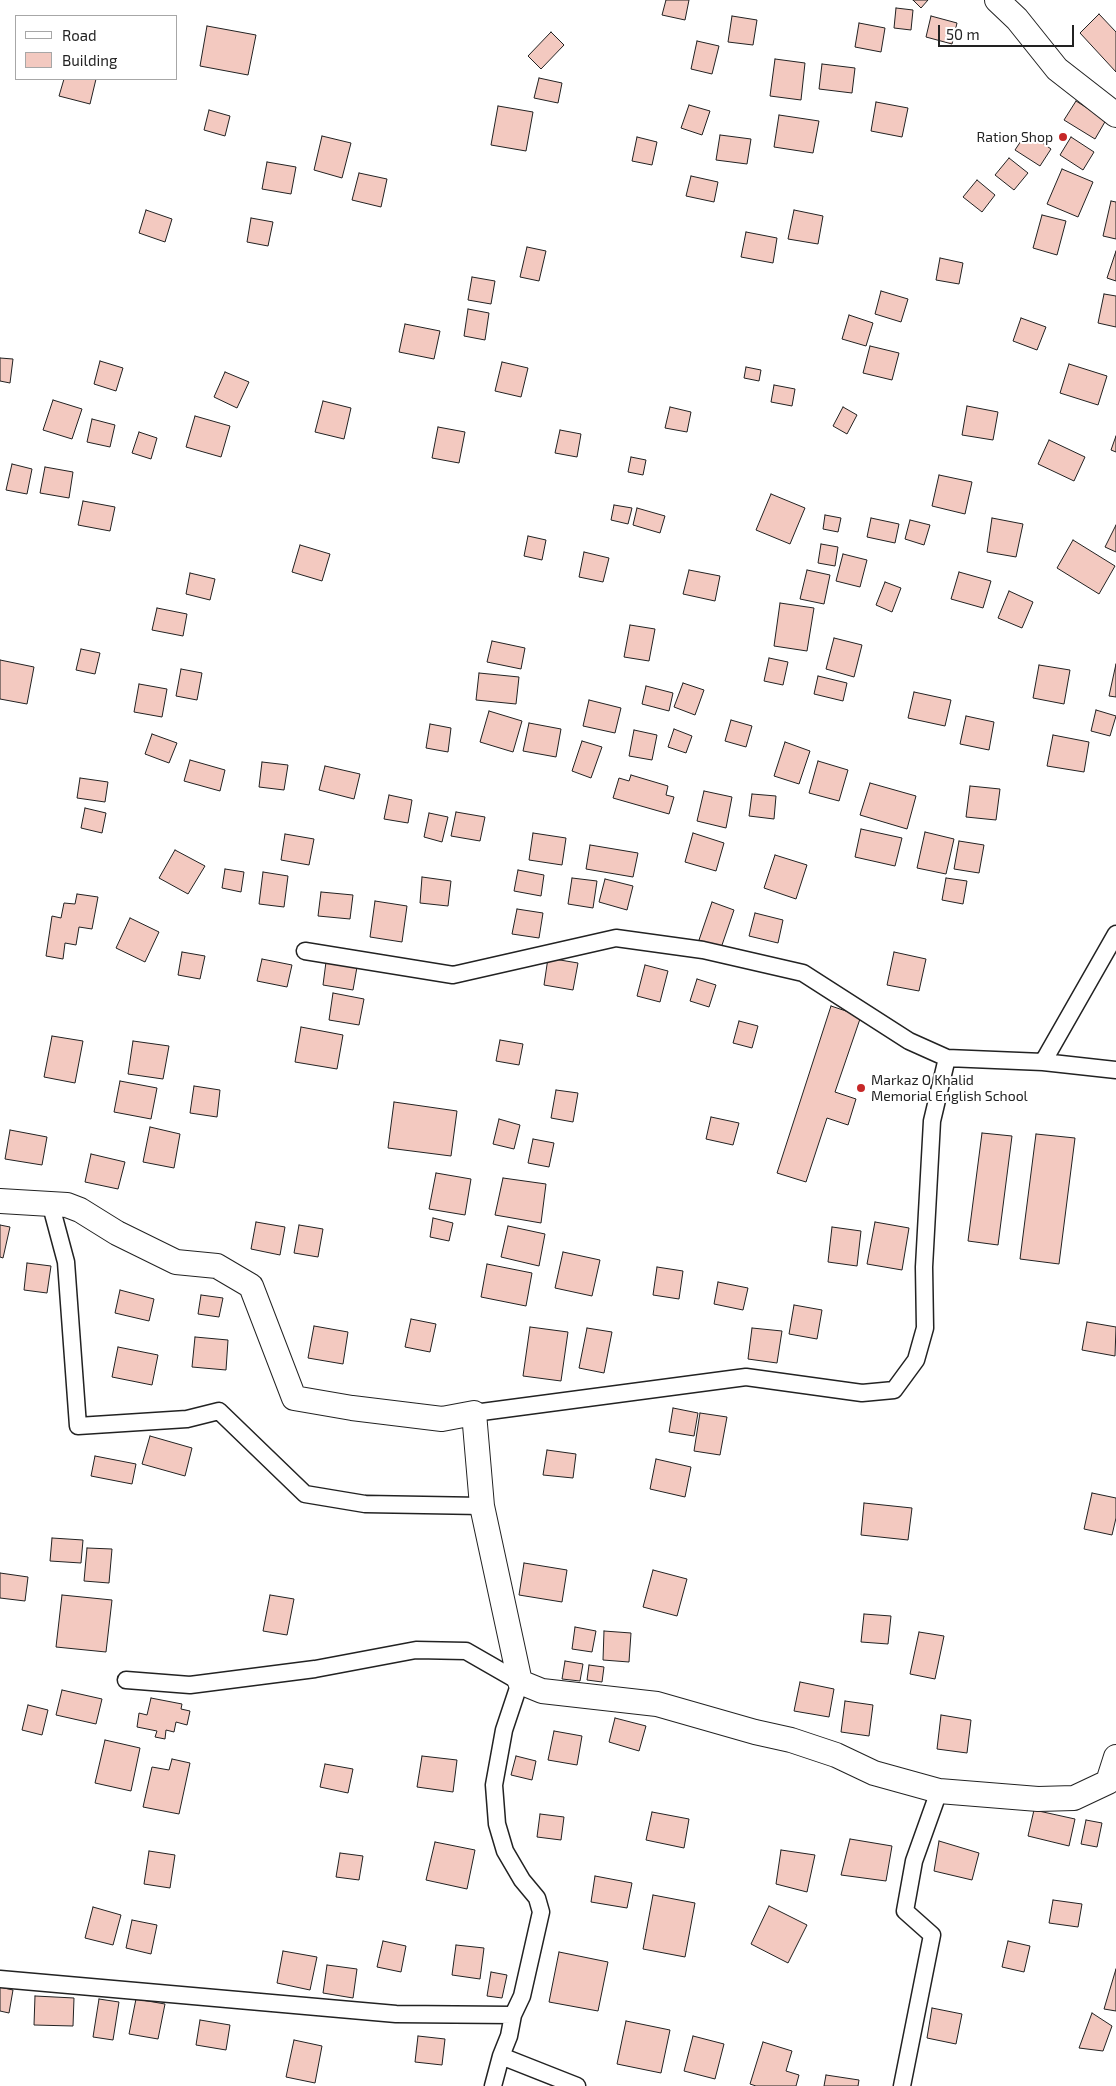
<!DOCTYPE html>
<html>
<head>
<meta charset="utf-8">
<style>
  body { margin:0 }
  #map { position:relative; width:1116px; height:2086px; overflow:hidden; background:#fff; font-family:"Exo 2",sans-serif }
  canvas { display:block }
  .legend { position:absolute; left:15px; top:15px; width:162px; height:65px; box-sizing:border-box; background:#fff; border:1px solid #a7a7a7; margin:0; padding:6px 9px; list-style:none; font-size:15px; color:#222 }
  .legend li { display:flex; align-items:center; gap:10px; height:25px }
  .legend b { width:25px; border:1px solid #a7a7a7 }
  .scale { position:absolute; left:938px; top:25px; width:136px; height:22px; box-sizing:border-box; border:2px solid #222; border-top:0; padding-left:6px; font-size:15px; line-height:18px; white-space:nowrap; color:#222; -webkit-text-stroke:4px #fff; paint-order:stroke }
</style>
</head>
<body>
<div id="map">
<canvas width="1116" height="2086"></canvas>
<ul class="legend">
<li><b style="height:6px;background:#fff"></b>Road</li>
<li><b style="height:14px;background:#f3c9c0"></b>Building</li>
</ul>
<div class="scale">50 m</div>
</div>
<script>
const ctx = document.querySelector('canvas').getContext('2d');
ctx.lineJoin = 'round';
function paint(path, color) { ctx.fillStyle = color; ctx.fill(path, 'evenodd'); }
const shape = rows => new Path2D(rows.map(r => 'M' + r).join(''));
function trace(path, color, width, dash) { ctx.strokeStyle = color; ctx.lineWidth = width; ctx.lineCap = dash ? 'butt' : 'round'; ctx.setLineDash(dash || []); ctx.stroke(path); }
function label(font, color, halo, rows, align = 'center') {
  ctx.font = font + ' "Exo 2",sans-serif'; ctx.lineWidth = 4; ctx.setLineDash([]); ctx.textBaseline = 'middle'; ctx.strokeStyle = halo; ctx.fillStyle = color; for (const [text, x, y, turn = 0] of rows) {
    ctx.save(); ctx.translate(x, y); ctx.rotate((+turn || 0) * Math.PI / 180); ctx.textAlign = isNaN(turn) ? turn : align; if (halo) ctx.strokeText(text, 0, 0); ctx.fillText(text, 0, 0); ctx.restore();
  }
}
const building = shape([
  [666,0,689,0,685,20,662,15,666,0],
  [913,0,928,0,921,8,913,0],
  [896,8,913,10,911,30,894,28,896,8],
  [1099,14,1116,32,1116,72,1080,33,1099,14],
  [732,16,757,20,753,45,728,42,732,16],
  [931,16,957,23,952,44,926,37,931,16],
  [859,23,885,28,881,52,855,47,859,23],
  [207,26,256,35,248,75,200,66,207,26],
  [551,32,564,45,541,69,528,56,551,32],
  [697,41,719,46,712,74,691,69,697,41],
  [775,59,805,63,801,100,770,96,775,59],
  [822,64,855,68,852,93,819,89,822,64],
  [539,78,562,83,558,103,534,98,539,78],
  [64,79,96,79,90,104,59,96,64,79],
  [1076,101,1106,120,1095,139,1064,120,1076,101],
  [876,102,908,108,902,137,871,131,876,102],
  [689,105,710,111,702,135,681,128,689,105],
  [498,106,533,112,526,151,491,145,498,106],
  [209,110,230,116,225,136,204,130,209,110],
  [779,115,819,121,813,153,774,147,779,115],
  [1027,132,1051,149,1040,166,1015,150,1027,132],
  [720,135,751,139,747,164,716,160,720,135],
  [322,136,351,143,342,178,314,170,322,136],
  [637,137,657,142,652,165,632,161,637,137],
  [1071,137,1094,152,1083,170,1060,155,1071,137],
  [1009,158,1028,173,1014,190,995,175,1009,158],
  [267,162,296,167,291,194,262,189,267,162],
  [1062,169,1093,182,1078,217,1047,204,1062,169],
  [359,173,387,179,381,207,352,200,359,173],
  [691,176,718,182,714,202,686,196,691,176],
  [977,180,995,195,982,212,963,197,977,180],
  [1111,201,1116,202,1116,239,1103,236,1111,201],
  [146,210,172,219,165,242,139,233,146,210],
  [794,210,823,216,818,244,788,239,794,210],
  [1042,215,1066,221,1057,255,1033,248,1042,215],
  [251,218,273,222,268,246,247,242,251,218],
  [746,232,777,238,773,263,741,257,746,232],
  [527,247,546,251,539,281,520,277,527,247],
  [1116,251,1116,281,1107,278,1116,251],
  [940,258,963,263,959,284,936,280,940,258],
  [472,277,495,281,491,304,468,300,472,277],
  [881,291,908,299,901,322,875,314,881,291],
  [1104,294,1116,296,1116,327,1098,323,1104,294],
  [468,309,489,313,485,340,464,336,468,309],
  [849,315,873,323,866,346,842,339,849,315],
  [1021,318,1046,327,1037,350,1013,341,1021,318],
  [405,324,440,331,434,359,399,352,405,324],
  [870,346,899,353,892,380,863,373,870,346],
  [0,358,13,359,10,383,0,381,0,358],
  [100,361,123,368,116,391,94,384,100,361],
  [502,362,528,368,521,397,495,391,502,362],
  [1069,364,1107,376,1098,405,1060,393,1069,364],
  [746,367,761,370,759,381,744,378,746,367],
  [225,372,249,382,237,408,214,397,225,372],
  [774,385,795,389,792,406,771,402,774,385],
  [53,400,82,409,72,439,43,430,53,400],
  [323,401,351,408,344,439,315,432,323,401],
  [967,406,998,412,993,440,962,435,967,406],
  [670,407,691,412,687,432,665,428,670,407],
  [843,407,857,415,847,434,833,426,843,407],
  [195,416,230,426,221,457,186,447,195,416],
  [92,419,115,425,110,447,87,442,92,419],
  [438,427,465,432,459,463,432,458,438,427],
  [560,430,581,434,577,457,555,453,560,430],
  [139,432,157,438,151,459,132,453,139,432],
  [1116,436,1116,452,1111,450,1116,436],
  [1049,440,1085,457,1074,481,1038,464,1049,440],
  [631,457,646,460,643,475,628,472,631,457],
  [12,464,32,469,27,494,6,490,12,464],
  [45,467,73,472,69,498,40,493,45,467],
  [939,475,972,482,965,514,932,506,939,475],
  [771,494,805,508,790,544,756,530,771,494],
  [83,501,115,507,110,531,78,525,83,501],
  [614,505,632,508,628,524,611,520,614,505],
  [637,508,665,516,660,533,633,525,637,508],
  [825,515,841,518,838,532,823,529,825,515],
  [871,518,899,524,895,543,867,537,871,518],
  [992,518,1023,524,1016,557,987,552,992,518],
  [910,520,930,525,924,545,905,539,910,520],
  [1116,525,1116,552,1105,547,1116,525],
  [528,536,546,540,542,560,524,556,528,536],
  [1073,540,1115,566,1099,594,1057,568,1073,540],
  [821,544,838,547,835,566,818,563,821,544],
  [300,545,330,554,322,581,292,572,300,545],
  [584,552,609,558,603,582,579,577,584,552],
  [843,554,867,560,860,587,836,581,843,554],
  [689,570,720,576,715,601,683,594,689,570],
  [807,570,830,575,824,604,800,599,807,570],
  [959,572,991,581,983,608,951,599,959,572],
  [190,573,215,579,210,600,186,594,190,573],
  [885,582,901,588,892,612,876,605,885,582],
  [1009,591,1033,602,1022,628,998,618,1009,591],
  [780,603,814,608,807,651,774,646,780,603],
  [157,608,187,614,183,636,152,630,157,608],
  [630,625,655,629,649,661,624,657,630,625],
  [834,638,862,645,854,677,826,669,834,638],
  [492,641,525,648,521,669,487,662,492,641],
  [81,649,100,653,95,674,76,670,81,649],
  [769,658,788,662,783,685,764,681,769,658],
  [0,660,34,667,27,704,0,699,0,660],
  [1116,664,1116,697,1109,696,1116,664],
  [1039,665,1070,670,1064,704,1033,698,1039,665],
  [181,669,202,673,197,700,176,696,181,669],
  [479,673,519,677,516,704,476,700,479,673],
  [818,676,847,683,843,701,814,694,818,676],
  [683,683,704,690,695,715,674,707,683,683],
  [139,684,167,689,162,717,134,712,139,684],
  [646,686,673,693,669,711,642,704,646,686],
  [914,692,951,700,945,726,908,718,914,692],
  [589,700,621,708,615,733,583,726,589,700],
  [1096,710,1116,716,1110,736,1091,731,1096,710],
  [489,711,522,721,513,752,480,742,489,711],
  [966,716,994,722,989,750,960,744,966,716],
  [731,720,752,726,746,747,725,741,731,720],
  [529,723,561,729,556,757,523,751,529,723],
  [430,724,451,728,448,752,426,748,430,724],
  [674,729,692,736,686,753,668,747,674,729],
  [634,730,657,735,652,760,629,756,634,730],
  [152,734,177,743,169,763,145,754,152,734],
  [1053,735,1089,742,1084,772,1047,766,1053,735],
  [582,741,602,747,591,778,572,771,582,741],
  [785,742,810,751,799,784,774,776,785,742],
  [190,760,225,770,220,791,184,781,190,760],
  [818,761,848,770,839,801,809,793,818,761],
  [262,762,288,765,284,790,259,787,262,762],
  [325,766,360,774,354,799,319,790,325,766],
  [631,775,668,786,666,795,674,797,669,814,613,798,619,778,629,781,631,775],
  [80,778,108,782,105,802,77,798,80,778],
  [870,783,916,796,907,829,860,815,870,783],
  [970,786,1000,789,996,820,966,817,970,786],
  [704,791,732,797,726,828,697,821,704,791],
  [752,794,776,796,774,819,749,816,752,794],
  [389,795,412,800,408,823,384,819,389,795],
  [85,808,106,813,102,833,81,828,85,808],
  [456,812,485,817,480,841,451,836,456,812],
  [429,813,448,817,442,842,424,837,429,813],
  [861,829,902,838,895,866,855,857,861,829],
  [925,832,954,839,946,874,917,868,925,832],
  [533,833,566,838,562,865,529,860,533,833],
  [693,833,724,843,716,871,685,862,693,833],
  [285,834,314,839,309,865,281,860,285,834],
  [959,841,984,845,979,873,954,869,959,841],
  [590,845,638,853,633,877,586,869,590,845],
  [175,850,205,866,188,894,159,878,175,850],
  [775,855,807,865,796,899,764,888,775,855],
  [225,869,244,872,241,892,222,888,225,869],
  [518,870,544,875,541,896,514,891,518,870],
  [263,872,288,876,284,907,259,904,263,872],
  [422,877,451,881,448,906,420,903,422,877],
  [572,878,597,881,593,908,568,904,572,878],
  [946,878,967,881,963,904,942,900,946,878],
  [605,879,633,886,627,910,599,902,605,879],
  [321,892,353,895,350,919,318,916,321,892],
  [77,894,98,897,92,929,79,927,76,945,65,943,63,959,46,956,52,916,61,918,64,903,75,904,77,894],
  [375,901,407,906,402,942,370,937,375,901],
  [712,902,734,910,721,948,699,940,712,902],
  [517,909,543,913,539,938,512,934,517,909],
  [755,913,783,920,778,943,749,936,755,913],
  [130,918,159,932,145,962,116,948,130,918],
  [182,952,205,956,200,979,178,975,182,952],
  [894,952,926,959,919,991,887,985,894,952],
  [548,958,578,963,573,990,544,985,548,958],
  [262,959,292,965,287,987,257,981,262,959],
  [326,962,357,967,353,990,323,985,326,962],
  [645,965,668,971,660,1002,637,996,645,965],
  [697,979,716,985,709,1007,690,1001,697,979],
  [333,993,364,999,359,1025,329,1020,333,993],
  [831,1006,861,1016,835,1092,856,1099,848,1125,827,1118,806,1182,777,1173,831,1006],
  [739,1021,758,1026,752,1048,733,1043,739,1021],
  [301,1027,343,1035,337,1069,295,1062,301,1027],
  [52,1036,83,1041,75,1083,44,1077,52,1036],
  [500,1040,523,1044,519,1065,496,1061,500,1040],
  [133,1041,169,1046,163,1079,128,1074,133,1041],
  [120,1081,157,1088,151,1119,114,1112,120,1081],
  [194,1086,220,1090,217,1117,190,1113,194,1086],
  [556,1090,578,1093,573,1122,551,1118,556,1090],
  [394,1102,457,1111,451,1156,388,1148,394,1102],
  [711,1117,739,1123,733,1145,706,1139,711,1117],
  [499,1119,520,1125,514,1149,493,1144,499,1119],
  [150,1127,180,1134,174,1168,143,1162,150,1127],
  [10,1130,47,1137,42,1165,5,1159,10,1130],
  [982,1133,1012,1136,998,1245,968,1241,982,1133],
  [1036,1134,1075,1138,1059,1264,1020,1259,1036,1134],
  [533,1139,554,1143,549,1167,528,1163,533,1139],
  [91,1154,125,1162,118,1189,85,1182,91,1154],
  [436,1173,471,1179,465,1215,429,1209,436,1173],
  [503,1178,546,1184,541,1223,495,1215,503,1178],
  [433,1218,453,1223,449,1241,430,1237,433,1218],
  [256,1222,285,1227,280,1255,251,1249,256,1222],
  [875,1222,909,1228,902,1270,867,1264,875,1222],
  [0,1225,10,1227,3,1258,0,1257,0,1225],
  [299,1225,323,1229,318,1257,294,1253,299,1225],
  [508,1226,545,1234,539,1266,501,1257,508,1226],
  [832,1227,861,1231,857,1266,828,1262,832,1227],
  [563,1252,600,1260,592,1296,555,1288,563,1252],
  [27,1263,51,1266,47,1293,24,1290,27,1263],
  [487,1264,532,1273,526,1306,481,1297,487,1264],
  [657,1267,683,1271,679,1299,653,1295,657,1267],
  [718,1282,748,1288,743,1310,714,1304,718,1282],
  [120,1290,154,1299,149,1321,115,1313,120,1290],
  [201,1295,223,1298,219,1317,198,1314,201,1295],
  [794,1305,822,1310,817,1339,789,1334,794,1305],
  [411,1319,436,1324,430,1352,405,1347,411,1319],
  [1087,1322,1116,1327,1115,1356,1082,1350,1087,1322],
  [314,1326,348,1332,343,1364,308,1358,314,1326],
  [530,1327,568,1332,561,1381,523,1376,530,1327],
  [587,1328,612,1332,604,1373,579,1368,587,1328],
  [752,1328,782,1331,777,1363,748,1359,752,1328],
  [195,1337,228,1340,226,1370,192,1367,195,1337],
  [118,1347,158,1355,152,1385,112,1377,118,1347],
  [673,1408,698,1413,694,1436,669,1432,673,1408],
  [700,1413,727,1417,720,1455,694,1451,700,1413],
  [150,1436,192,1448,185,1476,142,1464,150,1436],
  [547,1450,576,1454,573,1478,543,1475,547,1450],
  [95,1456,136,1464,132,1484,91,1476,95,1456],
  [656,1459,691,1467,685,1497,650,1489,656,1459],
  [1092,1493,1116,1498,1116,1518,1112,1535,1084,1529,1092,1493],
  [864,1503,912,1508,908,1540,861,1535,864,1503],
  [52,1538,83,1540,81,1563,50,1561,52,1538],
  [87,1548,112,1549,109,1583,84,1581,87,1548],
  [524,1563,567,1570,562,1602,519,1595,524,1563],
  [653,1570,687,1579,677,1616,643,1607,653,1570],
  [0,1573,28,1577,25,1601,0,1598,0,1573],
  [62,1595,112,1600,106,1652,56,1647,62,1595],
  [270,1595,294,1599,287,1635,263,1631,270,1595],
  [864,1614,891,1616,888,1644,861,1642,864,1614],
  [575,1627,596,1631,592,1652,572,1649,575,1627],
  [604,1631,631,1633,629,1662,603,1660,604,1631],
  [919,1632,944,1636,935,1679,910,1674,919,1632],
  [565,1661,583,1664,580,1681,562,1679,565,1661],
  [589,1665,604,1667,602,1682,587,1680,589,1665],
  [800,1682,834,1689,829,1717,794,1711,800,1682],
  [62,1690,102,1699,96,1724,56,1715,62,1690],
  [151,1698,182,1704,181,1709,190,1711,187,1725,176,1722,174,1732,166,1730,165,1739,155,1737,157,1731,137,1727,139,1713,147,1715,151,1698],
  [845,1701,873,1705,869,1736,841,1732,845,1701],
  [28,1705,48,1710,42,1735,22,1730,28,1705],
  [941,1715,971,1720,967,1753,937,1749,941,1715],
  [615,1718,646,1726,639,1751,609,1742,615,1718],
  [554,1731,582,1736,577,1765,548,1760,554,1731],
  [105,1740,140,1748,131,1791,95,1783,105,1740],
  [422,1756,457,1760,453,1792,417,1787,422,1756],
  [516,1756,536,1761,532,1780,511,1775,516,1756],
  [172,1759,190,1763,179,1814,143,1807,152,1767,169,1770,172,1759],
  [325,1764,353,1769,348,1793,320,1787,325,1764],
  [1034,1810,1075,1819,1069,1846,1028,1836,1034,1810],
  [652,1812,689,1819,684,1848,646,1840,652,1812],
  [540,1814,564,1817,561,1840,537,1837,540,1814],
  [1086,1820,1102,1823,1097,1847,1081,1844,1086,1820],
  [850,1839,892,1846,886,1881,841,1875,850,1839],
  [939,1841,979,1853,972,1880,934,1871,939,1841],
  [435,1842,475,1850,467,1889,426,1880,435,1842],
  [781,1850,815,1855,807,1892,776,1884,781,1850],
  [149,1851,175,1855,170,1888,144,1884,149,1851],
  [340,1853,363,1856,359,1880,336,1877,340,1853],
  [595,1876,632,1883,627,1908,591,1902,595,1876],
  [653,1895,695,1903,685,1957,643,1949,653,1895],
  [1053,1900,1082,1904,1078,1927,1049,1923,1053,1900],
  [769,1906,807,1925,788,1963,751,1944,769,1906],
  [93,1907,121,1915,113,1945,85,1938,93,1907],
  [132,1920,157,1925,151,1954,126,1948,132,1920],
  [383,1941,406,1946,401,1972,377,1967,383,1941],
  [1008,1941,1030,1946,1024,1972,1002,1967,1008,1941],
  [456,1945,484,1948,480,1979,452,1975,456,1945],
  [283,1951,317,1957,310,1990,277,1983,283,1951],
  [559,1952,608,1962,598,2011,549,2002,559,1952],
  [327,1965,357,1969,353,1998,323,1993,327,1965],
  [1116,1969,1116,2011,1104,2009,1116,1969],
  [491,1972,507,1975,502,1998,487,1996,491,1972],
  [0,1987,13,1990,9,2013,0,2011,0,1987],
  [35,1996,74,1998,73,2026,34,2025,35,1996],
  [99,1999,119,2002,113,2040,93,2037,99,1999],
  [136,1999,165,2004,158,2039,129,2034,136,1999],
  [932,2008,962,2014,956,2044,927,2038,932,2008],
  [1092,2013,1112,2026,1103,2051,1079,2048,1092,2013],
  [200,2020,230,2025,226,2050,196,2045,200,2020],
  [626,2021,670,2030,661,2073,617,2064,626,2021],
  [418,2036,445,2039,442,2065,415,2062,418,2036],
  [693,2036,724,2044,715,2079,684,2071,693,2036],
  [294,2040,322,2046,315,2083,286,2077,294,2040],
  [763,2042,792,2051,786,2071,799,2075,796,2086,756,2086,750,2084,763,2042],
  [826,2075,859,2080,858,2086,824,2086,826,2075]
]);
paint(building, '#f3c9c0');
trace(building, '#222', 1);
const minor = shape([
  [305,951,453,975,616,938,703,950,803,973,909,1041,947,1058,1043,1062,1116,1070],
  [1043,1062,1116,934],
  [51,1206,66,1262,78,1426,187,1419,219,1411,305,1494,365,1504,482,1506],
  [474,1413,746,1377,862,1393,894,1390,916,1360,925,1328,924,1267,932,1121,947,1058],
  [0,1979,396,2014,513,2015,522,1996,541,1912,537,1898,522,1880,505,1851,497,1824,494,1785,504,1730,520,1682,466,1651,416,1650,315,1669,190,1685,126,1680],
  [501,2056,577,2086],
  [493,2086,501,2056,509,2036,513,2015],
  [902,2086,932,1935,905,1911,914,1861,939,1791]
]);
const secondary = shape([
  [997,0,1017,19,1057,69,1116,115],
  [0,1201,67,1205,80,1210,117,1233,176,1262,217,1266,251,1286,294,1398,352,1408,442,1419,474,1413,482,1506,520,1682,542,1691,657,1704,755,1732,791,1740,836,1755,874,1773,939,1791,1038,1799,1074,1798,1108,1782,1116,1757]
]);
trace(minor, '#222', 19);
trace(secondary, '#222', 26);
trace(minor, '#fff', 16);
trace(secondary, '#fff', 24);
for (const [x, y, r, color] of [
  [1063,137,5,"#c62828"],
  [861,1088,5,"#c62828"]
]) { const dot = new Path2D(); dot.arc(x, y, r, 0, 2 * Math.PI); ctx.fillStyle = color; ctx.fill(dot); trace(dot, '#fff', 2); }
label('14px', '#222', '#fff', [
  ["Ration Shop",1053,137],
  ["Markaz O Khalid",871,1080,"left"],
  ["Memorial English School",871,1096,"left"]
], 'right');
</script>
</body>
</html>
